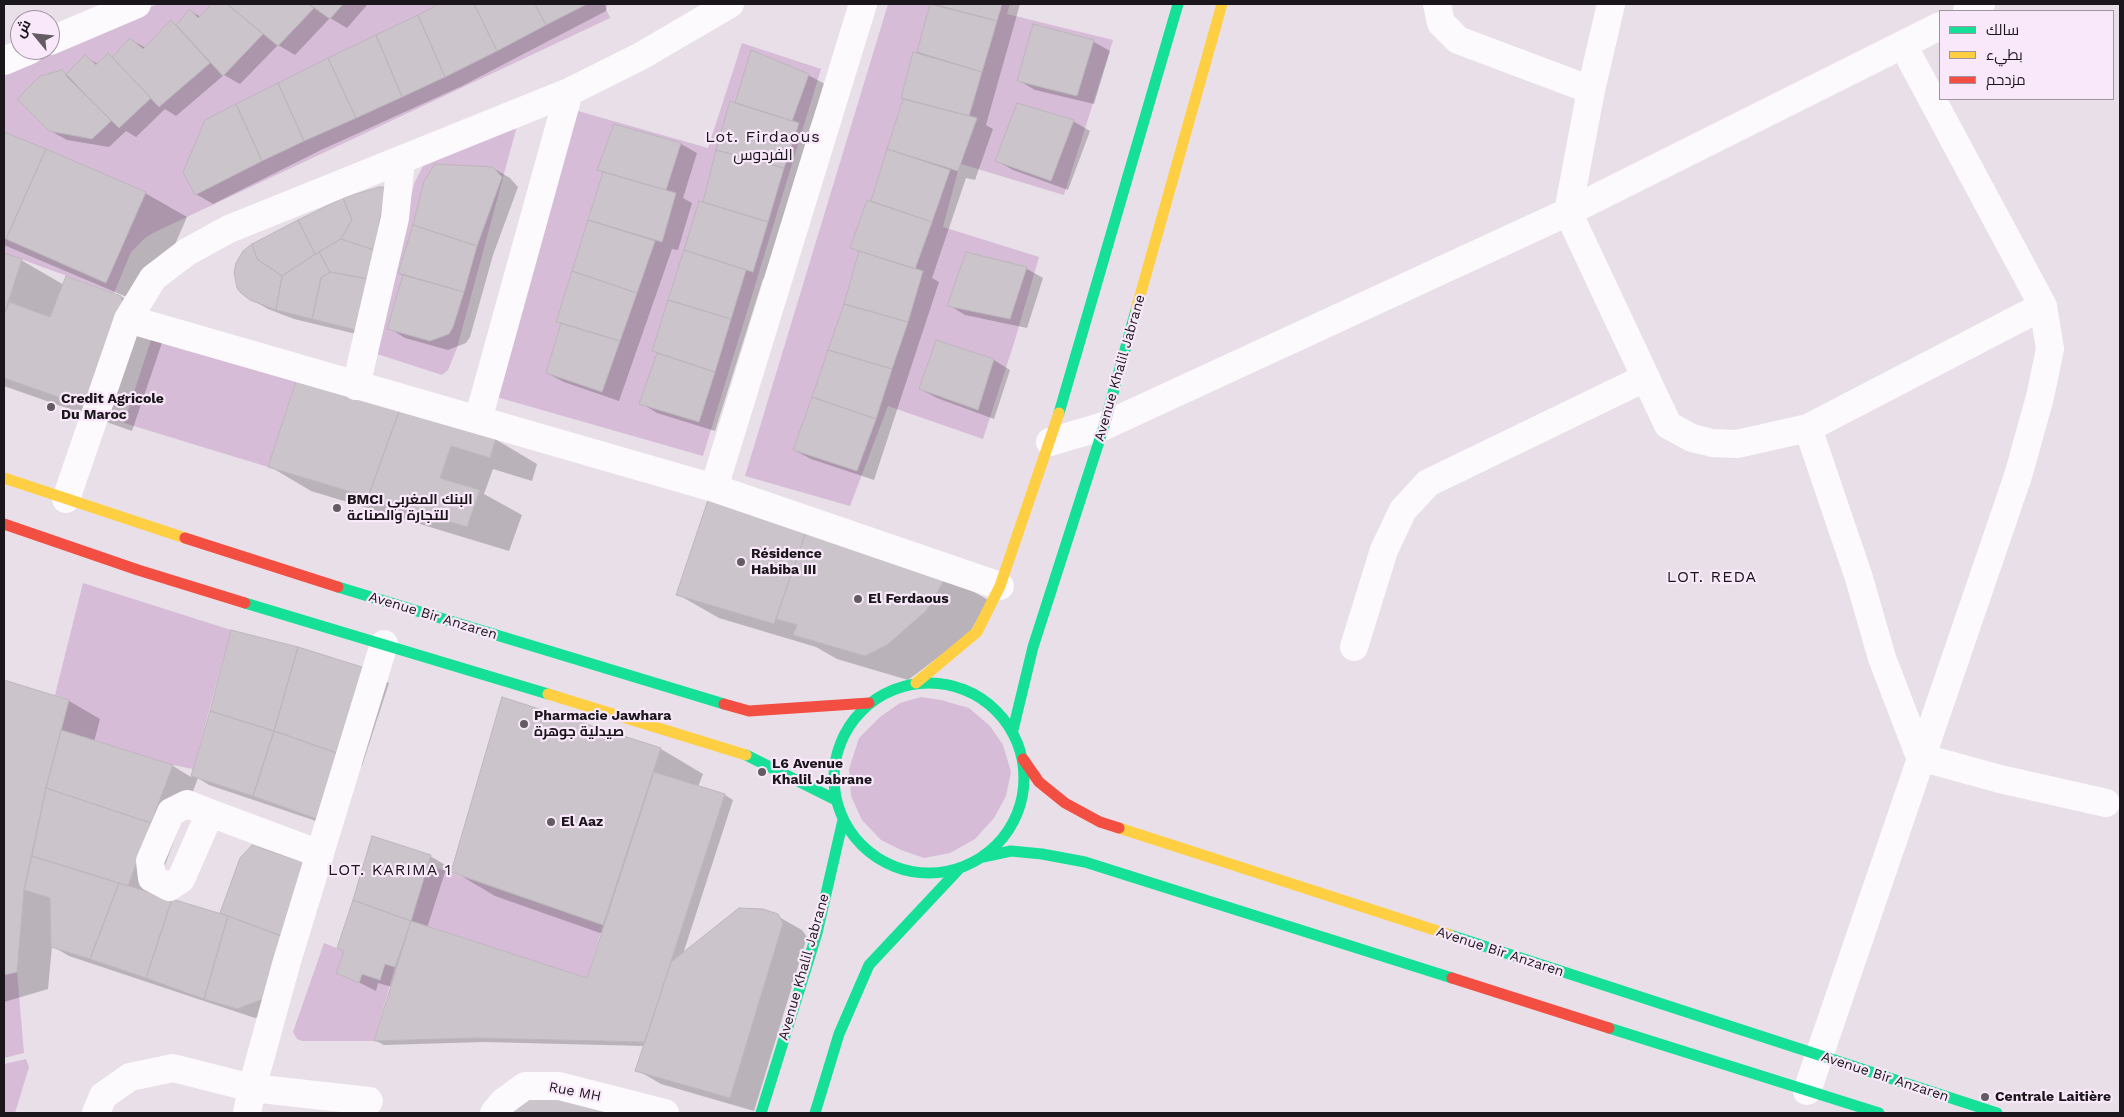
<!DOCTYPE html>
<html>
<head>
<meta charset="utf-8">
<style>
  body { margin:0 }
  #map { position:relative; width:2124px; height:1117px; overflow:hidden; background:#e8dfe8; font-family:"Work Sans",Cairo,sans-serif }
  canvas { display:block }
  .frame { position:absolute; inset:0; border:5px solid #1b161c; pointer-events:none }
  .legend { position:absolute; left:1939px; top:10px; width:175px; height:90px; box-sizing:border-box; background:#f8e8f9; border:1px solid #a094a1; margin:0; padding:6px 9px; list-style:none; font-size:15px; color:#1b161c }
  .legend li { display:flex; align-items:center; gap:10px; height:25px }
  .legend b { width:25px; border:1px solid #a094a1 }
  .north { position:absolute; left:10px; top:10px; width:50px; height:50px; box-sizing:border-box; background:#f8e8f9; border:1px solid #a094a1; border-radius:50%; rotate:298deg; font-size:14px; font-weight:700; line-height:20px; text-align:center; color:#1b161c }
  .north::after { content:''; display:block; margin:auto; width:18px; height:22px; background:#635c63; clip-path:polygon(50% 0,100% 100%,50% 72%,0 100%) }
</style>
</head>
<body>
<div id="map">
<canvas width="2124" height="1117"></canvas>
<div class="frame"></div>
<ul class="legend">
<li><b style="height:6px;background:#16e098"></b>سالك</li>
<li><b style="height:6px;background:#ffcf43"></b>بطيء</li>
<li><b style="height:6px;background:#f24e42"></b>مزدحم</li>
</ul>
<div class="north">ش</div>
</div>
<script>
const ctx = document.querySelector('canvas').getContext('2d');
ctx.lineJoin = 'round';
function paint(path, color) { ctx.fillStyle = color; ctx.fill(path, 'evenodd'); }
const shape = rows => new Path2D(rows.map(r => 'M' + r).join(''));
function trace(path, color, width, dash) { ctx.strokeStyle = color; ctx.lineWidth = width; ctx.lineCap = dash ? 'butt' : 'round'; ctx.setLineDash(dash || []); ctx.stroke(path); }
function label(font, color, halo, rows, align = 'center') {
  ctx.font = font + ' "Work Sans",Cairo,sans-serif'; ctx.lineWidth = 4.5; ctx.setLineDash([]); ctx.textBaseline = 'middle'; ctx.strokeStyle = halo; ctx.fillStyle = color; for (const [text, x, y, turn = 0] of rows) {
    ctx.save(); ctx.translate(x, y); ctx.rotate((+turn || 0) * Math.PI / 180); ctx.textAlign = isNaN(turn) ? turn : align; if (halo) ctx.strokeText(text, 0, 0); ctx.fillText(text, 0, 0); ctx.restore();
  }
}
paint(shape([
  [158,4,604,4,610,18,155,232,145,238,131,252,114,293,4,253,4,70],
  [888,4,1010,4,1007,14,1113,40,1064,195,961,164,958,171,943,227,1039,257,1014,343,983,439,888,406,850,506,745,476],
  [742,43,821,69,703,456,493,396,578,111,708,148],
  [518,122,457,348,448,370,442,375,374,353,414,184,423,166],
  [152,337,297,378,268,467,124,423],
  [83,583,231,630,193,769,173,765,61,730,69,700,55,695],
  [921,697,941,700,969,708,990,726,1003,745,1011,772,1006,796,994,818,975,839,950,853,924,858,901,850,881,840,862,820,851,796,849,769,859,738,880,717,900,703],
  [428,865,603,925,587,978,411,921],
  [324,943,344,951,359,983,362,974,380,980,385,964,395,967,374,1041,302,1041,297,1039,293,1032],
  [17,972,24,1053,4,1058,4,975],
  [26,1059,29,1067,15,1113,4,1113,4,1064]
]), '#d6bcd7');
paint(shape([
  [213,4,368,4,347,28,330,18,295,55,278,45,240,84,224,75,176,116,165,109,136,137,126,131,109,147,67,140,49,130,67,75,85,57,98,64,108,54,113,57,130,39,146,48,171,22,177,25,190,11,201,17],
  [442,4,607,4,606,11,462,86,321,150,213,204,196,194,418,16],
  [931,4,1020,4,986,125,993,129,975,180,966,178,932,278,939,282,874,480,811,459,794,450,845,304,860,252,852,247,872,203,904,99],
  [1034,26,1094,42,1110,51,1094,104,1035,90,1018,80],
  [808,75,825,84,809,130,815,134,770,281,763,279,715,431,657,413,641,403,658,353,653,350,699,202,704,204,731,103,736,104],
  [1073,121,1090,131,1068,190,1013,170,997,161],
  [614,125,681,144,697,153,683,198,692,203,678,250,672,249,619,401,564,382,547,373,562,324,557,321,604,173,599,170],
  [4,134,145,193,187,217,148,306,4,245],
  [493,168,510,178,518,187,493,255,470,337,466,343,448,350,405,338,389,328,404,276,399,273,426,181],
  [400,198,373,338,294,319,268,309,251,299,298,221],
  [4,254,21,260,64,285,120,296,163,321,166,331,132,431,4,386],
  [967,254,1027,269,1043,278,1027,328,965,315,949,305],
  [937,342,994,360,1010,370,994,419,937,398,920,389],
  [495,439,537,464,532,481,493,469,484,494,522,515,509,551,311,491,269,466],
  [711,496,947,576,988,600,969,634,908,680,837,659,816,647,719,618,677,594],
  [365,669,389,683,362,766,353,763,334,827,209,785,198,778,154,894,221,915,241,859,283,1007,255,1018,69,956,52,946,48,989,4,1002,4,681,69,701,100,719,94,742,173,766,191,777,212,709],
  [502,698,661,749,703,774,698,787,725,795,733,800,683,954,777,916,802,930,807,937,754,1111,661,1084,637,1070,645,1046,484,1042,384,1045,376,1041,392,987,378,983,376,991,338,972,430,856,447,866,427,928,588,980,603,934,495,896,453,871],
  [529,1097,618,1113,510,1113]
]), '#0003');
const building = shape([
  [212,4,227,4,263,34,223,76,176,25,190,9,198,18,212,4],
  [227,4,309,4,314,8,278,46,227,4],
  [309,4,343,4,330,19,309,4],
  [439,4,474,4,497,51,445,77,418,15,439,4],
  [474,4,535,4,546,25,497,51,474,4],
  [535,4,587,4,546,25,535,4],
  [930,4,997,21,982,72,917,52,930,4],
  [933,4,1002,4,997,21,933,4],
  [418,15,445,77,402,97,376,35,418,15],
  [171,20,210,63,159,107,112,57,130,38,143,49,171,20],
  [1033,24,1094,40,1077,96,1017,81,1033,24],
  [376,35,402,97,356,118,328,58,376,35],
  [751,50,809,74,792,121,735,103,751,50],
  [913,52,982,72,969,116,901,98,913,52],
  [108,53,151,98,119,128,65,75,85,55,96,65,108,53],
  [328,58,356,118,304,141,278,83,328,58],
  [62,70,111,121,92,139,49,131,17,99,40,76,62,70],
  [278,83,304,141,262,161,236,104,278,83],
  [903,99,977,118,958,171,887,149,903,99],
  [730,101,799,123,784,168,716,150,730,101],
  [1017,103,1074,120,1051,181,995,161,1017,103],
  [236,104,262,161,195,195,183,172,205,120,236,104],
  [614,124,681,143,666,190,597,170,614,124],
  [4,132,46,149,6,239,4,238,4,132],
  [46,149,146,192,106,283,6,239,46,149],
  [887,149,950,170,932,222,871,201,887,149],
  [716,150,784,168,768,222,703,202,716,150],
  [435,164,493,167,502,177,477,246,413,225,424,181,435,164],
  [603,172,676,193,662,242,588,220,603,172],
  [379,187,384,187,385,194,374,250,341,239,352,220,343,198,379,187],
  [343,198,352,220,341,239,315,254,298,220,343,198],
  [867,200,932,222,915,269,850,248,867,200],
  [699,201,768,222,753,272,684,250,699,201],
  [298,220,315,254,282,276,257,259,252,244,298,220],
  [588,220,655,241,637,293,572,271,588,220],
  [413,225,477,246,464,292,398,273,413,225],
  [341,239,374,250,368,279,330,272,319,252,341,239],
  [252,244,257,259,282,276,276,310,250,300,241,293,237,288,234,272,236,263,243,251,252,244],
  [684,250,746,270,731,319,668,300,684,250],
  [859,251,923,271,908,322,844,304,859,251],
  [319,252,330,272,321,278,312,319,276,310,282,276,319,252],
  [966,252,1027,267,1010,319,947,306,966,252],
  [4,253,22,259,4,315,4,253],
  [572,271,637,293,620,341,556,322,572,271],
  [330,272,368,279,356,330,312,319,321,278,330,272],
  [403,275,464,292,453,327,449,334,430,341,387,329,403,275],
  [66,276,121,296,124,306,89,408,4,378,4,315,9,302,50,317,66,276],
  [668,300,731,319,715,372,652,351,668,300],
  [844,304,908,322,892,369,828,350,844,304],
  [561,323,620,341,602,392,546,373,561,323],
  [936,340,994,359,978,410,919,389,936,340],
  [828,350,892,369,876,419,812,397,828,350],
  [657,353,715,372,699,422,639,404,657,353],
  [297,378,400,409,368,497,268,467,297,378],
  [812,397,876,419,857,471,793,450,812,397],
  [400,409,496,438,490,458,451,446,440,478,480,490,467,527,368,497,400,409],
  [710,494,807,529,774,624,676,595,710,494],
  [807,529,947,575,927,610,887,645,865,656,793,635,797,625,776,619,807,529],
  [231,630,298,647,274,731,210,711,231,630],
  [298,647,365,668,337,753,274,731,298,647],
  [4,680,69,700,46,788,24,890,17,972,4,975,4,680],
  [502,697,661,748,603,925,451,872,502,697],
  [210,711,274,731,253,796,191,776,210,711],
  [61,730,173,765,151,823,46,788,61,730],
  [274,731,337,753,317,819,253,796,274,731],
  [654,772,725,794,645,1042,475,1038,374,1041,411,921,587,978,654,772],
  [46,788,151,823,128,886,32,856,46,788],
  [372,836,431,855,411,921,353,900,372,836],
  [252,845,305,863,284,937,220,913,240,858,252,845],
  [32,856,119,883,90,959,51,947,50,898,24,890,32,856],
  [119,883,172,899,146,978,90,959,119,883],
  [172,899,228,916,204,999,146,978,172,899],
  [353,900,411,921,395,967,385,964,380,980,362,974,359,983,336,973,344,951,337,948,353,900],
  [739,908,763,909,778,914,783,923,730,1098,635,1071,671,962,739,908],
  [228,916,284,937,266,998,237,1009,204,999,228,916],
  [528,1095,559,1096,608,1110,607,1113,509,1113,528,1095]
]);
paint(building, '#cbc4cb');
trace(building, '#bdb6bd', 1);
trace(shape([
  [1437,4,1441,23,1458,40,1591,90],
  [1611,4,1591,90,1568,212,1668,425,1692,438,1712,443,1737,444,1808,428,2043,306],
  [1967,11,1981,4],
  [50,41,137,4],
  [4,61,30,50],
  [128,319,714,488,1000,586],
  [356,386,395,218,401,160],
  [478,420,569,92],
  [1808,428,1859,578,1882,658,1920,757,2000,779,2106,803],
  [1050,442,1104,426,1568,212,1940,26],
  [714,488,863,4],
  [66,499,128,319,153,278,187,252,229,229,569,92,641,56,730,4],
  [1354,647,1384,550,1403,510,1428,483,1645,378],
  [210,813,181,879,169,887,152,878,150,861,171,812,187,804,210,813,320,854],
  [1807,1091,2018,476,2040,397,2050,349,2043,306,1903,45],
  [96,1113,103,1096,130,1077,173,1068,252,1088,369,1101],
  [247,1113,252,1088,287,961,384,644],
  [494,1113,503,1102,525,1086,559,1086,665,1113]
]), '#fcfafc', 28);
trace(shape([
  [1059,413,1178,4],
  [338,587,724,704],
  [245,603,548,694],
  '834 778a95 95 0 1 1 190 0a95 95 0 1 1-190 0Z',
  [1013,730,1033,647,1104,426,1136,310],
  [746,755,836,800],
  [983,857,1011,851,1042,854,1085,862,1452,978],
  [1450,935,1997,1113],
  [1609,1028,1879,1113],
  [761,1113,817,933,843,820],
  [815,1113,839,1034,869,965,959,869]
]), '#16e098', 11);
trace(shape([
  [1136,310,1222,4],
  [4,478,185,538],
  [916,683,977,632,1000,586,1059,413],
  [548,694,746,755],
  [1119,828,1450,935]
]), '#ffcf43', 11);
trace(shape([
  [4,524,138,570,245,603],
  [185,538,338,587],
  [724,704,749,711,869,703],
  [1023,759,1039,782,1065,803,1100,822,1119,828],
  [1452,978,1609,1028]
]), '#f24e42', 11);
for (const [x, y, r, color] of [
  [51,407,5,"#635c63"],
  [337,508,5,"#635c63"],
  [741,562,5,"#635c63"],
  [858,599,5,"#635c63"],
  [524,724,5,"#635c63"],
  [762,772,5,"#635c63"],
  [551,822,5,"#635c63"],
  [1985,1097,5,"#635c63"]
]) { const dot = new Path2D(); dot.arc(x, y, r, 0, 2 * Math.PI); ctx.fillStyle = color; ctx.fill(dot); trace(dot, '#f8e8f9', 2); }
label('14px', '#1b161c', '#f8e8f9', [
  ["Avenue Khalil Jabrane",1120,368,-74],
  ["Avenue Bir Anzaren",433,616,17],
  ["Avenue Bir Anzaren",1500,952,18],
  ["Avenue Khalil Jabrane",804,967,-74],
  ["Avenue Bir Anzaren",1885,1077,18],
  ["Rue MH",575,1092,11]
]);
label('bold 14px', '#1b161c', '#f8e8f9', [
  ["Credit Agricole",61,399],
  ["Du Maroc",61,415],
  ["BMCI البنك المغربي",347,500],
  ["للتجارة والصناعة",347,516],
  ["Résidence",751,554],
  ["Habiba III",751,570],
  ["El Ferdaous",868,599],
  ["Pharmacie Jawhara",534,716],
  ["صيدلية جوهرة",534,732],
  ["L6 Avenue",772,764],
  ["Khalil Jabrane",772,780],
  ["El Aaz",561,822],
  ["Centrale Laitière",1995,1097]
], 'left');
ctx.letterSpacing = '1px';
label('16px', '#1b161c', '#f8e8f9', [
  ["Lot. Firdaous",763,137],
  ["الفردوس",763,155],
  ["LOT. REDA",1712,577],
  ["LOT. KARIMA 1",390,870]
]);
ctx.letterSpacing = '0px';
</script>
</body>
</html>
